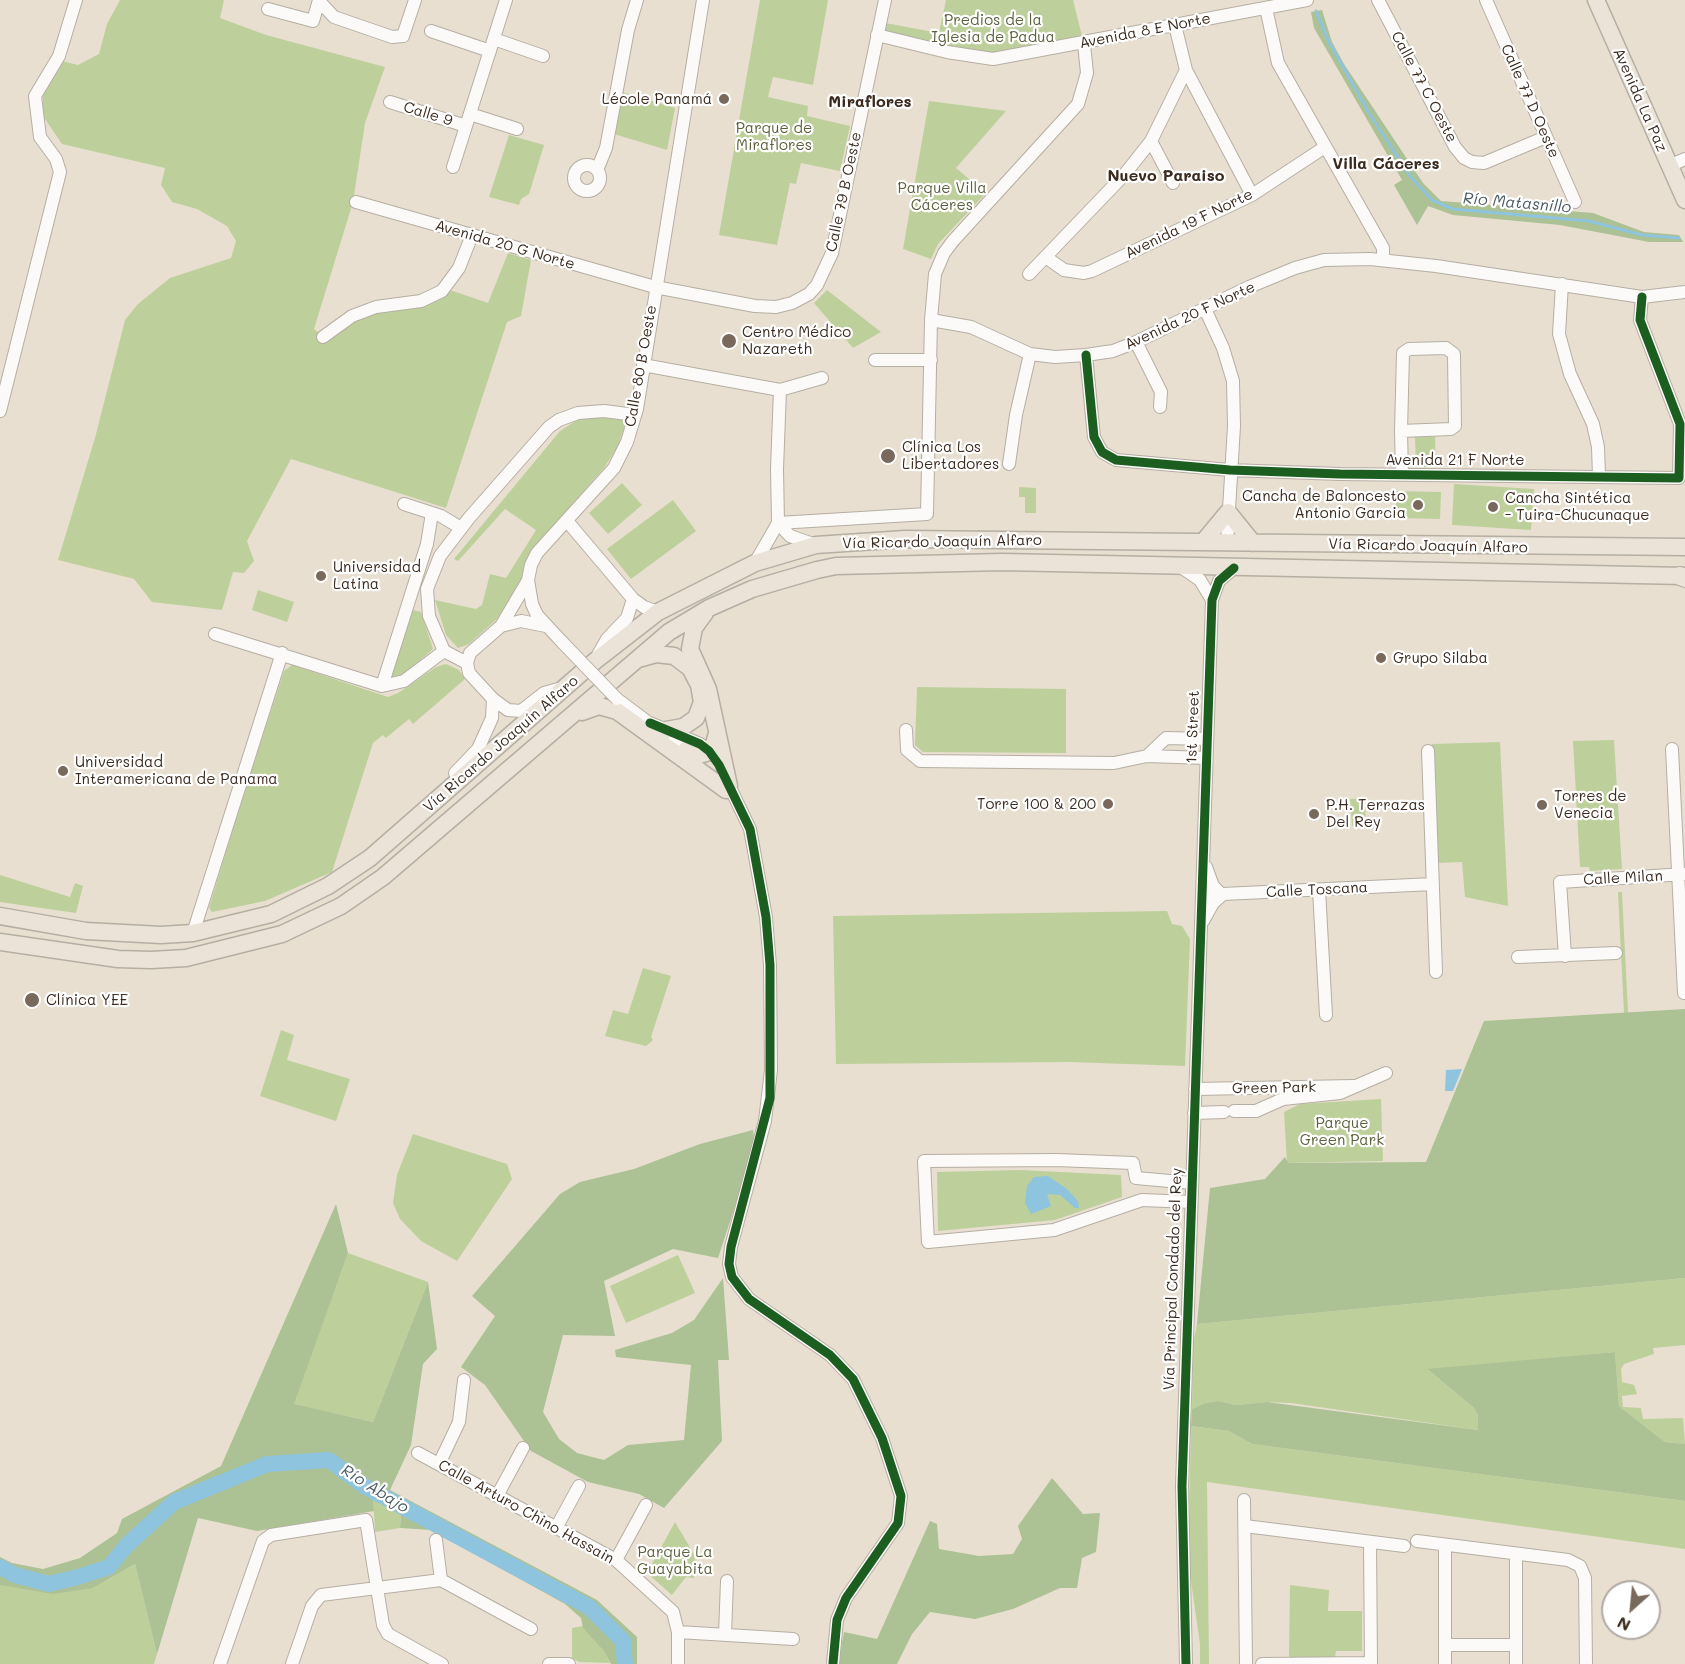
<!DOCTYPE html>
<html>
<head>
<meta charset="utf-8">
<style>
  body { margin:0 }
  #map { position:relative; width:1685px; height:1664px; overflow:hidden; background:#e8dfd0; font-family:Mali,sans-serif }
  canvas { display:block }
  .north { position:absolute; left:1601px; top:1580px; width:60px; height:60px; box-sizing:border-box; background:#fff; border:2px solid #b1aaa5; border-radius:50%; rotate:207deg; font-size:16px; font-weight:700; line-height:24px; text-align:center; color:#3b2a1e }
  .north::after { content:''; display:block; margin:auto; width:21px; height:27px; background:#78695c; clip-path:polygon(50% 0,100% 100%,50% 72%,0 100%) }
</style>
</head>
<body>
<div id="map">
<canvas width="1685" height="1664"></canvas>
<div class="north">N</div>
</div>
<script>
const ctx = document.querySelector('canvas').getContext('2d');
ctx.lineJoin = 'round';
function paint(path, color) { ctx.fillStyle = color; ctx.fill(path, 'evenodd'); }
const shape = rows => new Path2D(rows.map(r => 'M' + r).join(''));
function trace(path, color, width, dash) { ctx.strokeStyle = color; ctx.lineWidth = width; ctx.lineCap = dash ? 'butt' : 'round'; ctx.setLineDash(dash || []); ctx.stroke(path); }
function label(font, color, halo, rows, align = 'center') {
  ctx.font = font + ' Mali,sans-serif'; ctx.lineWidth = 4.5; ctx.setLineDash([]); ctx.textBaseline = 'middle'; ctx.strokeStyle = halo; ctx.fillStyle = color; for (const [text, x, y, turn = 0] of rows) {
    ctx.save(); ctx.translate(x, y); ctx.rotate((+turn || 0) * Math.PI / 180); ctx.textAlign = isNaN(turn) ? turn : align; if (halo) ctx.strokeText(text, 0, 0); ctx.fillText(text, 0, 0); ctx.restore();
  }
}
paint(shape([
  [120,0,224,0,220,18,266,35,385,67,365,123,353,202,314,329,323,337,352,316,442,291,453,291,488,303,508,253,531,260,521,316,507,322,446,508,291,459,247,541,254,561,244,573,233,572,222,610,152,602,134,579,58,560,95,438,125,320,138,304,170,278,231,258,236,241,227,226,197,209,172,202,161,185,165,168,62,144,43,116,43,92,62,61,78,65,99,54,107,24],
  [760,0,828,0,813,85,773,77,768,97,808,106,807,116,850,126,840,171,801,163,796,184,790,183,777,245,719,235],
  [946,0,1073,0,1084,44,993,59,877,35,880,22,939,33],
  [622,92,675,108,667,150,614,134],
  [929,101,1006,111,956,168,986,193,938,244,931,259,903,249],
  [509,135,544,145,529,194,521,199,519,205,489,197],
  [827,290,881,332,853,348,814,303],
  [599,414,628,416,618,446,604,468,539,542,526,564,520,587,507,610,469,644,458,648,446,635,435,600,476,609,482,605,490,574,506,578,536,530,505,509,458,561,454,559,560,431,577,420],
  [1415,437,1435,437,1436,467,1416,467],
  [622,483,642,505,608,534,589,513],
  [1454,484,1534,489,1531,530,1452,525],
  [1019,487,1036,488,1036,513,1025,513,1025,497,1019,497],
  [1396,491,1441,492,1440,519,1396,518],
  [673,500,696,531,631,579,607,549],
  [258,590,294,602,287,622,252,610],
  [413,610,421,612,433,649,398,680,394,679,391,676],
  [446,664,459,670,465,679,413,724,409,719,386,738,383,735,373,743,332,872,265,901,212,912,209,908,234,825,284,671,292,665,388,697,398,693,436,667],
  [917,687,1066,689,1066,753,923,752,915,745],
  [1614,740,1622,869,1590,871,1589,867,1580,867,1573,741],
  [1500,742,1508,906,1465,897,1462,862,1437,863,1432,744],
  [1365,798,1366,825,1352,826,1350,799],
  [0,875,70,897,75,883,83,886,76,913,0,902],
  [1618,892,1622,892,1628,1013,1624,1013],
  [1167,911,1172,924,1182,926,1190,939,1185,1066,1069,1062,836,1064,833,916],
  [643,968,671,976,651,1037,653,1040,646,1046,605,1036,613,1010,628,1014],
  [281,1030,294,1035,287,1060,350,1079,336,1121,260,1096],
  [1381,1099,1383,1161,1287,1163,1284,1112,1300,1104],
  [413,1134,507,1164,512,1179,457,1261,421,1241,400,1219,393,1203,397,1175],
  [1020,1170,1121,1175,1122,1197,1055,1220,938,1231,937,1172],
  [348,1253,428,1282,373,1422,293,1404],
  [678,1255,695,1293,626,1323,610,1286],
  [1685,1278,1685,1345,1653,1348,1654,1354,1624,1364,1621,1369,1622,1382,1634,1385,1637,1394,1622,1396,1623,1407,1641,1408,1643,1419,1683,1418,1685,1444,1665,1442,1619,1406,1615,1352,1428,1370,1473,1407,1478,1415,1478,1430,1291,1403,1267,1402,1236,1405,1218,1401,1205,1403,1192,1409,1193,1343,1197,1324],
  [1191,1426,1229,1431,1252,1444,1685,1501,1685,1549,1207,1482,1209,1664,1200,1664,1200,1644,1188,1560],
  [379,1496,401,1516,400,1528,375,1532,373,1498],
  [675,1522,695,1556,694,1578,686,1577,672,1595,647,1573],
  [135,1564,157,1654,154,1664,0,1664,0,1585,93,1588],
  [1290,1585,1329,1590,1328,1611,1362,1611,1362,1651,1336,1651,1335,1657,1289,1657],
  [583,1626,603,1650,610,1663,579,1662,572,1658,572,1628]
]), '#bdd09b');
paint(shape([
  [1322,10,1332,42,1344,64,1423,183,1441,201,1593,213,1644,232,1679,235,1683,242,1649,242,1560,225,1453,215,1428,206,1417,225,1394,185,1402,180,1314,28,1311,12],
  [1685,1009,1685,1278,1197,1324,1210,1188,1265,1179,1285,1157,1288,1163,1426,1162,1484,1021],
  [753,1130,755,1146,718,1258,673,1249,604,1281,615,1336,563,1335,543,1412,559,1439,577,1453,604,1460,628,1445,684,1440,691,1365,616,1357,615,1350,672,1333,694,1320,723,1278,729,1360,718,1360,722,1441,664,1508,639,1494,588,1482,531,1451,485,1385,461,1367,495,1316,472,1296,560,1194,580,1182,634,1169,700,1144],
  [336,1204,348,1253,294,1404,373,1422,428,1282,437,1349,423,1364,411,1445,390,1490,597,1600,637,1637,637,1664,611,1664,603,1650,583,1628,581,1618,565,1604,431,1530,400,1528,401,1516,379,1496,373,1498,374,1511,257,1531,198,1518,157,1654,135,1564,93,1588,53,1594,0,1585,0,1557,12,1563,43,1569,80,1558,117,1533,122,1519,221,1466],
  [1615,1352,1619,1406,1665,1442,1685,1444,1685,1501,1252,1444,1229,1431,1191,1426,1192,1409,1205,1403,1218,1401,1236,1405,1267,1402,1478,1430,1478,1415,1473,1407,1427,1369],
  [1052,1478,1083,1514,1100,1513,1096,1552,1082,1558,1077,1588,1060,1588,1013,1609,975,1619,930,1612,912,1634,897,1664,838,1664,844,1632,877,1639,930,1521,937,1524,939,1549,979,1556,1013,1554,1022,1539,1018,1526]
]), '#acc194');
paint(shape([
  [1462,1069,1453,1091,1445,1091,1446,1070],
  [1048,1176,1067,1189,1078,1201,1079,1208,1075,1208,1060,1195,1047,1194,1051,1206,1031,1214,1025,1203,1027,1186,1034,1177]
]), '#8fc4de');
trace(shape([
  [1316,11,1329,42,1369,113,1410,176,1432,200,1453,209,1589,221,1642,235,1679,238]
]), '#8fc4de', 3);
trace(shape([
  [0,1567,15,1575,49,1584,78,1577,109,1567,127,1545,174,1502,267,1464,329,1460,364,1486,589,1607,623,1641,625,1664]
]), '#8fc4de', 16);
const minor = shape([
  [1378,0,1455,147,1464,158,1472,162,1484,163,1546,137],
  [1486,0,1575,202],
  [319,1,334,17,392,37,403,36,415,0],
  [1266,8,1278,63,1383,248,1383,260],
  [268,9,313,21,319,0],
  [431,31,490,51],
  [877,35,947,52,993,59,1307,0],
  [494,39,543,56],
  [1186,70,1252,195],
  [390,102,466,126],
  [470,114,517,129],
  [1151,141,1173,183],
  '574 178a13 13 0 1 1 26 0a13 13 0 1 1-26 0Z',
  [1669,166,1685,159],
  [453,167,506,0],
  [597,170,606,148,628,30,637,0],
  [356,202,655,287,755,306,776,307,792,303,809,294,817,285,832,253,885,0],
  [1047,258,1064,270,1084,273,1092,271,1252,195,1325,147],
  [1029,274,1124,175,1151,141,1186,70,1175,25],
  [1562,284,1559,334,1570,374,1593,424,1598,447,1599,476],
  [1205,309,1223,348,1233,381,1234,426,1227,543],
  [931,320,971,327,1030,354,1055,357,1086,355,1113,351,1136,342,1249,287,1295,268,1324,260,1370,259,1436,266,1642,297,1685,292],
  [323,337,352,316,376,307,421,301,442,291,459,268,472,235],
  [1136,342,1161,392,1160,407],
  [1086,355,1094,437,1102,452,1116,460,1230,470,1340,474,1679,478,1680,424,1640,320,1642,297],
  [875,360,931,360],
  [643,365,780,390,822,378],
  [0,411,60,172,56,159,40,137,35,96,59,56,76,0],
  [1401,431,1451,429,1455,426,1454,354,1446,348,1409,349,1403,353,1401,431,1402,474],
  [1009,464,1016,415,1030,354],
  [404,504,441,516,461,528],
  [567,521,633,599,644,607,658,612],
  [778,523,927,514,931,320,935,274,944,253,953,241,1078,104,1087,73,1084,44],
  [778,523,790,536,816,545],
  [755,563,778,523,777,469,780,390],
  [1181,567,1200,580,1212,600],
  [527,582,501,626,470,653,467,663,469,673,493,699,508,710,521,711,544,693,562,688],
  [501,626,521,621,546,626],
  [215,634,382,686,404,681,444,651],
  [563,643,537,615,532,604,528,580,531,565,537,553,614,468,627,442,637,409,703,0],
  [598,655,607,639,627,618,633,599],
  [467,663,444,651,429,616,427,589,440,556,469,518,549,427,559,420,578,413,604,411,635,415],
  [382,686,427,544,432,513],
  [617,699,693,756],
  [650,723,700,744,713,755],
  [906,730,907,750,920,761,1114,763,1147,756,1206,758],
  [1672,749,1684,993],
  [1428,751,1436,972],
  [1147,756,1166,738,1207,739],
  [455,773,478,749,492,718,493,699],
  [727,781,750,829,766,917,770,965,771,1070,765,1121,731,1247,729,1264,732,1277,749,1299,830,1355,853,1379,882,1438,901,1496,898,1523,846,1598,837,1620,833,1663],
  [1319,890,1326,1015],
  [1202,895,1433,884],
  [1203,921,1213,903,1222,895,1213,886,1206,867],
  [193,933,282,653],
  [1565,956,1560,882,1685,874],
  [1518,957,1616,953],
  [1195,1089,1354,1086],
  [1234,1111,1256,1111,1283,1099,1340,1093,1386,1073],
  [1194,1113,1224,1112],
  [1191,1202,1142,1200,1054,1230,928,1242,924,1161,1057,1160,1133,1163,1136,1178,1192,1183],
  [418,1453,616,1560,673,1612,678,1632,678,1664],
  [439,1464,459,1422,464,1380],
  [497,1496,523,1448],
  [1244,1500,1246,1664],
  [1245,1526,1404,1546],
  [556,1528,579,1486],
  [436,1540,441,1580],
  [1417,1541,1568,1560,1580,1566,1585,1578,1586,1664],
  [1370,1542,1371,1664],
  [1445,1545,1445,1664],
  [616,1560,646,1505],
  [678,1632,793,1639],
  [725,1635,727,1581],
  [1445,1645,1515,1645],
  [220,1664,263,1541,271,1535,366,1520,383,1625,388,1634,442,1664],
  [292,1664,312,1606,321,1595,441,1580,531,1629],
  [549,1664,569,1664],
  [1186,1664,1182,1486,1212,600,1219,581,1234,568],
  [1262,1664,1371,1663],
  [1516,1664,1516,1555]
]);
const major = shape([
  [1596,0,1685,200],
  [1203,542,1228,512,1253,543],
  [705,613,694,628,690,649,708,689,729,786],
  [638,659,656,654,674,656,690,668,699,685,702,702,696,718,683,727,666,730],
  [582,712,599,706,617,711,726,790],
  [686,750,699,755,706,753,714,744,717,733],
  [0,916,86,931,161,935,193,933,271,914,328,886,370,858,595,661,658,612,755,563,816,545,905,539,1685,547],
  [0,942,118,959,151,960,186,958,282,934,341,906,383,877,669,632,709,608,752,589,817,570,836,566,1002,562,1685,576]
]);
const highway = shape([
  [1680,576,1685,578]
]);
trace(minor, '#b5aea3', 14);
trace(major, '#b5aea3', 19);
trace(highway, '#b5aea3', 20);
trace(minor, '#fcfaf8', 12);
trace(major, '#ebe2d8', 16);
trace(highway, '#ebe2d8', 18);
const minorBridge = shape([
  [563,643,617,699]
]);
trace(minorBridge, '#b5aea3', 14, []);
trace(minorBridge, '#fcfaf8', 12);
trace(shape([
  [1086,355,1094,437,1102,452,1116,460,1230,470,1340,474,1679,478,1680,424,1640,320,1642,297],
  [650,723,700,744,709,751,719,765,750,829,766,917,770,965,770,1098,731,1247,729,1264,732,1277,749,1299,830,1355,853,1379,882,1438,901,1496,898,1523,846,1598,837,1620,833,1663],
  [1186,1664,1182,1486,1212,600,1219,581,1234,568]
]), '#1b5e20', 9);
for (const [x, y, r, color] of [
  [724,99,6,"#78695c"],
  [729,341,8,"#78695c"],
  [888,456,8,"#78695c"],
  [1418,505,6,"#78695c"],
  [1493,507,6,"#78695c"],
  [321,576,6,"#78695c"],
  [1381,658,6,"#78695c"],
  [63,771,6,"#78695c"],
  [1108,804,6,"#78695c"],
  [1542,805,6,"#78695c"],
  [1314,814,6,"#78695c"],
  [32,1000,8,"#78695c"]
]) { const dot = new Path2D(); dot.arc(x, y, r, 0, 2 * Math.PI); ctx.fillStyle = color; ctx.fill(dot); trace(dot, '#fff', 2); }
label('15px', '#5c603a', '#fff', [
  ["Predios de la",993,20],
  ["Iglesia de Padua",993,37],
  ["Parque de",774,128],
  ["Miraflores",774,145],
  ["Parque Villa",942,188],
  ["Cáceres",942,205],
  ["Parque",1342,1123],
  ["Green Park",1342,1140],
  ["Parque La",675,1552],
  ["Guayabita",675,1569]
]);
label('15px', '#3b2a1e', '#fff', [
  ["Avenida 8 E Norte",1145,31,-11],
  ["Calle 77 C Oeste",1424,87,62],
  ["Avenida La Paz",1640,100,66],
  ["Calle 77 D Oeste",1530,101,66],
  ["Calle 9",428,114,17],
  ["Calle 79 B Oeste",844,192,-78],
  ["Avenida 19 F Norte",1189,224,-26],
  ["Avenida 20 G Norte",505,245,16],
  ["Avenida 20 F Norte",1190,316,-25],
  ["Calle 80 B Oeste",641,366,-80],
  ["Avenida 21 F Norte",1455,460],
  ["Vía Ricardo Joaquín Alfaro",942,542,-1],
  ["Vía Ricardo Joaquín Alfaro",1428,546,1],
  ["1st Street",1193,727,-88],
  ["Vía Ricardo Joaquín Alfaro",501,744,-41],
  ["Calle Milan",1623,878,-3],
  ["Calle Toscana",1317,890,-3],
  ["Green Park",1274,1088,-1],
  ["Vía Principal Condado del Rey",1173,1279,-88],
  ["Calle Arturo Chino Hassain",526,1512,29]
]);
label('15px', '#3b2a1e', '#fff', [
  ["Lécole Panamá",712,99,"right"],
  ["Centro Médico",742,332],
  ["Nazareth",742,349],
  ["Clínica Los",902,447],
  ["Libertadores",902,464],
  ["Cancha de Baloncesto",1406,496,"right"],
  ["Antonio Garcia",1406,513,"right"],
  ["Cancha Sintética",1505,498],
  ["- Tuira-Chucunaque",1505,515],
  ["Universidad",333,567],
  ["Latina",333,584],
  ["Grupo Silaba",1393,658],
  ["Universidad",75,762],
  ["Interamericana de Panama",75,779],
  ["Torres de",1554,796],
  ["Venecia",1554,813],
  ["Torre 100 & 200",1096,804,"right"],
  ["P.H. Terrazas",1326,805],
  ["Del Rey",1326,822],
  ["Clínica YEE",46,1000]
], 'left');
label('bold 16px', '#3b2a1e', '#fff', [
  ["Miraflores",870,102],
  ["Villa Cáceres",1386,164],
  ["Nuevo Paraiso",1166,176]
]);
label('italic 16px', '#4b5c63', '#fff', [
  ["Río Matasnillo",1517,203,5],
  ["Río Abajo",375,1489,32]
]);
</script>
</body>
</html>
